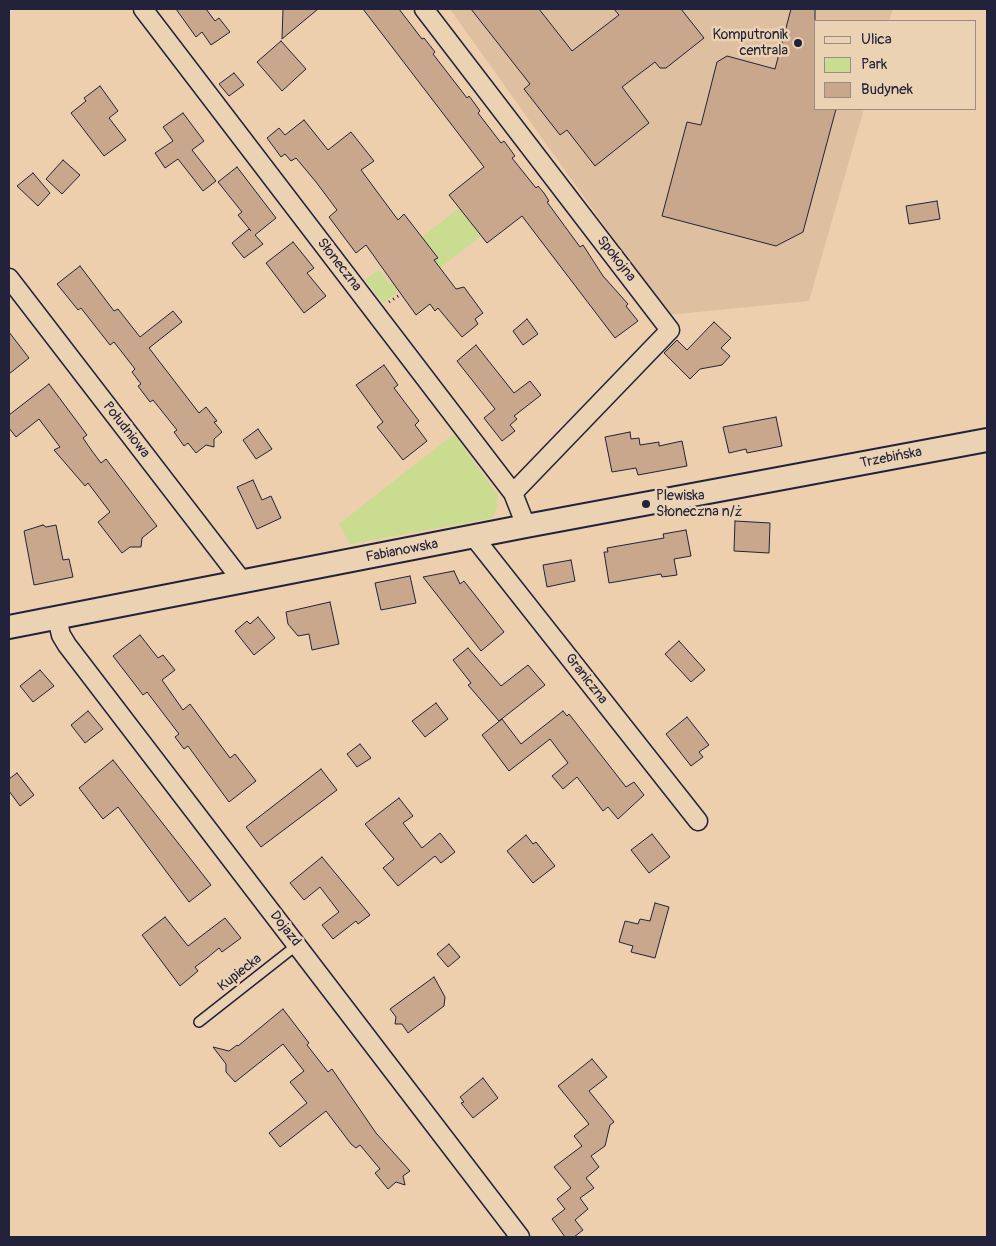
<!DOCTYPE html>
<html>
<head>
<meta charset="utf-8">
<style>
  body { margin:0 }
  #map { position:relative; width:996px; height:1246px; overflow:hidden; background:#edcfad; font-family:Pangolin,sans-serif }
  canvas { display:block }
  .frame { position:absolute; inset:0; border:10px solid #22223b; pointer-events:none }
  .legend { position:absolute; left:814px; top:20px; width:162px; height:90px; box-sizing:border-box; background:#ebd2b3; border:1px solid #9b8c83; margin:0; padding:6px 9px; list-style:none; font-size:15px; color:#22223b }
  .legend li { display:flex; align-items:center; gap:10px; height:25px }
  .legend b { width:25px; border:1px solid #9b8c83 }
</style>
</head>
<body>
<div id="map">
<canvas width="996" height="1246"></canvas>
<div class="frame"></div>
<ul class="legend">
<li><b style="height:6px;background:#ebd2b3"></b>Ulica</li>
<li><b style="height:14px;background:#c9dc90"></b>Park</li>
<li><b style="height:14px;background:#c8a78c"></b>Budynek</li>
</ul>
</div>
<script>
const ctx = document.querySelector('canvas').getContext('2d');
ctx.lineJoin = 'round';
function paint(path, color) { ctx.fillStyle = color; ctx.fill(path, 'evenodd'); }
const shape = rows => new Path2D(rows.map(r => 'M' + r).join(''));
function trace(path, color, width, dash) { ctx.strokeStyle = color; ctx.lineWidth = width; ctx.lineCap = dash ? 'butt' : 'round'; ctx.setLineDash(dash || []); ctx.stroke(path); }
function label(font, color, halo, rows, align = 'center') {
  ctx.font = font + ' Pangolin,sans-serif'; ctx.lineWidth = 5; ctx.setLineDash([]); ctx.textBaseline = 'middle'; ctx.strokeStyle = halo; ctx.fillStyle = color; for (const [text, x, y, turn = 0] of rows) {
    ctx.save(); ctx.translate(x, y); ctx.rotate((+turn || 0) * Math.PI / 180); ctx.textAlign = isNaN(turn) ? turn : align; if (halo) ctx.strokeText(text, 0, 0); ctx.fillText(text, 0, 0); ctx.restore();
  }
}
paint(shape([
  [450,9,893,9,889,21,815,21,815,109,864,109,809,301,668,315]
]), '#dec0a1');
paint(shape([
  [459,208,481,236,440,268,434,260,437,258,422,237],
  [379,270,389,284,392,282,399,291,383,303,365,280],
  [454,434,497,494,497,506,493,518,350,544,339,524]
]), '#c9dc90');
const building = shape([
  [176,9,206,9,215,21,219,18,230,32,211,45,202,32,196,37,176,9],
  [283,9,318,9,282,39,283,9],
  [363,9,399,9,422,39,424,38,435,52,433,54,467,98,469,96,475,104,480,111,478,113,501,143,504,141,515,156,512,158,536,188,538,186,544,193,549,201,547,202,580,247,583,245,603,276,628,304,626,306,638,321,615,338,522,216,487,243,449,195,484,167,363,9],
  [471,9,539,9,572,51,619,15,614,9,681,9,704,38,666,68,660,68,655,62,622,87,649,123,595,166,567,130,560,135,524,89,530,84,471,9],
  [791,9,815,9,815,109,836,109,803,232,776,246,662,216,687,122,701,125,717,62,727,56,775,69,791,9],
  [281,41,306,69,282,91,257,62,281,41],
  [234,73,244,85,229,96,219,84,234,73],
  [100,86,118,111,109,118,126,140,104,156,71,113,86,101,84,98,100,86],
  [183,113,204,141,192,150,216,181,203,191,178,159,165,168,155,153,173,141,163,127,183,113],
  [304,120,328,150,351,132,374,161,361,170,398,220,404,214,438,258,434,260,456,289,464,287,483,313,475,319,478,324,462,337,438,308,435,311,430,304,416,315,366,245,356,253,329,217,337,210,316,182,296,158,291,161,285,154,281,157,267,138,279,128,285,135,304,120],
  [63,160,80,175,62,194,46,179,63,160],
  [237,167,276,218,255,235,263,244,244,258,232,243,249,229,251,231,238,215,242,212,218,182,237,167],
  [33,173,50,193,38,206,17,186,33,173],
  [937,201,940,219,909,224,906,206,937,201],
  [293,242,314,268,307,273,326,296,304,313,266,263,293,242],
  [80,266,114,311,118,309,140,337,173,311,182,322,149,348,199,413,206,407,217,421,214,422,222,432,214,439,214,447,206,445,196,453,188,443,184,446,174,432,177,430,153,400,150,402,138,386,141,384,132,372,135,369,114,342,110,345,81,308,78,310,57,284,80,266],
  [527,319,538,334,523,345,513,331,527,319],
  [714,322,731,338,721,348,730,356,722,365,700,369,690,379,664,353,677,340,687,350,714,322],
  [9,332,29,358,9,374,9,332],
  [476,345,514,393,530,381,541,395,514,416,517,419,510,425,515,431,502,441,484,418,495,409,457,361,476,345],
  [384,365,398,385,394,388,419,421,415,425,427,441,403,460,377,427,383,422,356,385,384,365],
  [49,384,87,435,83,438,92,451,101,463,106,459,157,526,142,538,141,547,130,547,122,553,98,522,110,512,88,483,85,486,54,450,60,447,39,419,16,437,9,428,9,415,49,384],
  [776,417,782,446,747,453,746,449,729,453,723,427,776,417],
  [258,429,272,449,256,459,243,440,258,429],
  [630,432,631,439,639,438,640,445,659,442,659,446,682,441,687,466,638,475,636,468,612,472,605,437,630,432],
  [253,480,262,500,271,496,281,518,257,529,237,487,253,480],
  [735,521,770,523,769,553,734,551,735,521],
  [43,525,46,527,56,525,63,560,69,559,73,577,34,585,24,531,43,525],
  [686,530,691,556,674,559,677,575,662,577,661,574,609,583,604,552,608,552,607,548,664,538,663,534,686,530],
  [571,560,575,581,547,587,543,565,571,560],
  [454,571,460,584,464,581,504,632,481,651,423,577,454,571],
  [410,576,416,603,381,610,375,583,410,576],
  [330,602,339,644,312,650,309,634,298,636,288,624,286,612,330,602],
  [258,617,275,638,254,655,235,631,247,621,250,624,258,617],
  [140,635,158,658,163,655,175,670,162,680,183,710,190,704,230,758,235,754,256,781,229,802,188,746,184,749,175,737,179,734,147,692,143,695,113,656,140,635],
  [679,641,705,670,691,682,665,654,679,641],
  [468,648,501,686,528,665,545,685,499,721,468,685,471,683,453,660,468,648],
  [40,670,54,686,33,702,20,686,40,670],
  [436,703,448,719,425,737,412,721,436,703],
  [88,711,103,729,85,743,71,725,88,711],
  [563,711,567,716,569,714,626,787,634,782,644,795,618,819,608,807,603,811,577,777,563,789,552,776,568,763,550,739,509,771,482,735,502,719,521,744,563,711],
  [687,717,709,745,699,752,703,757,691,766,666,734,687,717],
  [360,744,371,758,357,767,347,754,360,744],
  [113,760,211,885,189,902,118,807,103,819,79,788,113,760],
  [321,769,337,790,261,847,246,827,321,769],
  [17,773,34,795,20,806,9,791,9,779,17,773],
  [399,798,413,816,403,823,422,848,440,833,455,852,441,863,435,856,398,886,383,868,394,859,365,824,399,798],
  [652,834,670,857,649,873,631,850,652,834],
  [526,835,533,844,536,842,555,866,533,883,507,851,526,835],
  [322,857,370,915,358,924,356,921,333,939,322,925,339,912,320,887,304,900,290,883,322,857],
  [655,903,669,907,655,958,631,952,633,946,619,942,625,921,638,924,640,919,650,921,655,903],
  [165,917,188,946,225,918,241,938,222,952,219,948,207,958,195,967,198,971,180,986,142,935,165,917],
  [449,944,460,957,448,967,437,954,449,944],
  [434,977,445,997,444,1006,408,1033,402,1024,395,1024,396,1017,390,1009,434,977],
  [283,1009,309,1043,307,1045,328,1072,332,1069,376,1133,410,1171,403,1176,405,1185,396,1182,388,1189,375,1173,380,1169,360,1145,356,1148,351,1144,326,1111,280,1147,269,1133,307,1103,290,1082,304,1071,283,1044,235,1082,226,1072,226,1064,213,1047,229,1051,237,1045,238,1046,283,1009],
  [592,1059,607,1077,589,1091,614,1122,610,1125,605,1146,591,1156,599,1167,586,1178,594,1188,580,1198,588,1209,575,1220,583,1230,574,1237,565,1237,552,1219,565,1209,557,1199,571,1188,554,1167,582,1146,574,1136,589,1124,558,1086,592,1059],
  [483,1078,498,1098,473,1118,461,1103,464,1102,460,1097,483,1078]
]);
paint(building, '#c8a78c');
trace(building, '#22223b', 1);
const service = shape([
  [199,1022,297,945]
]);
const minor = shape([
  [143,9,513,493,526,526],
  [424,9,670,330,513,493],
  [9,278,243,582],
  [473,536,698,821],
  [57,618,61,635,67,645,520,1237]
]);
const tertiary = shape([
  [9,627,526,526,987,440]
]);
trace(service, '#22223b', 12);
trace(minor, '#22223b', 21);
trace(tertiary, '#22223b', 26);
trace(shape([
  [389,302,401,294]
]), '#22223b', 3, [1, 4]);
trace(service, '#ebd2b3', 9);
trace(minor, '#ebd2b3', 18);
trace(tertiary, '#ebd2b3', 22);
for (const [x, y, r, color] of [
  [798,43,5,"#22223b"],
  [646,504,5,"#22223b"]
]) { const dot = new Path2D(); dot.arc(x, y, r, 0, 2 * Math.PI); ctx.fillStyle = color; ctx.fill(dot); trace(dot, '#ebd2b3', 2); }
label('14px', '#22223b', '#ebd2b3', [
  ["Komputronik",788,35],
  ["centrala",788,51],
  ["Plewiska",656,496,"left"],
  ["Słoneczna n/ż",656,512,"left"]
], 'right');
label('14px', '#22223b', '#ebd2b3', [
  ["Spokojna",616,259,52],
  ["Słoneczna",339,265,52],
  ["Południowa",126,430,52],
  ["Trzebińska",891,458,-11],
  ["Fabianowska",402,551,-11],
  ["Graniczna",586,679,52],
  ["Dojazd",285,929,52],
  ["Kupiecka",240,973,-38]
]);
</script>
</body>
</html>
